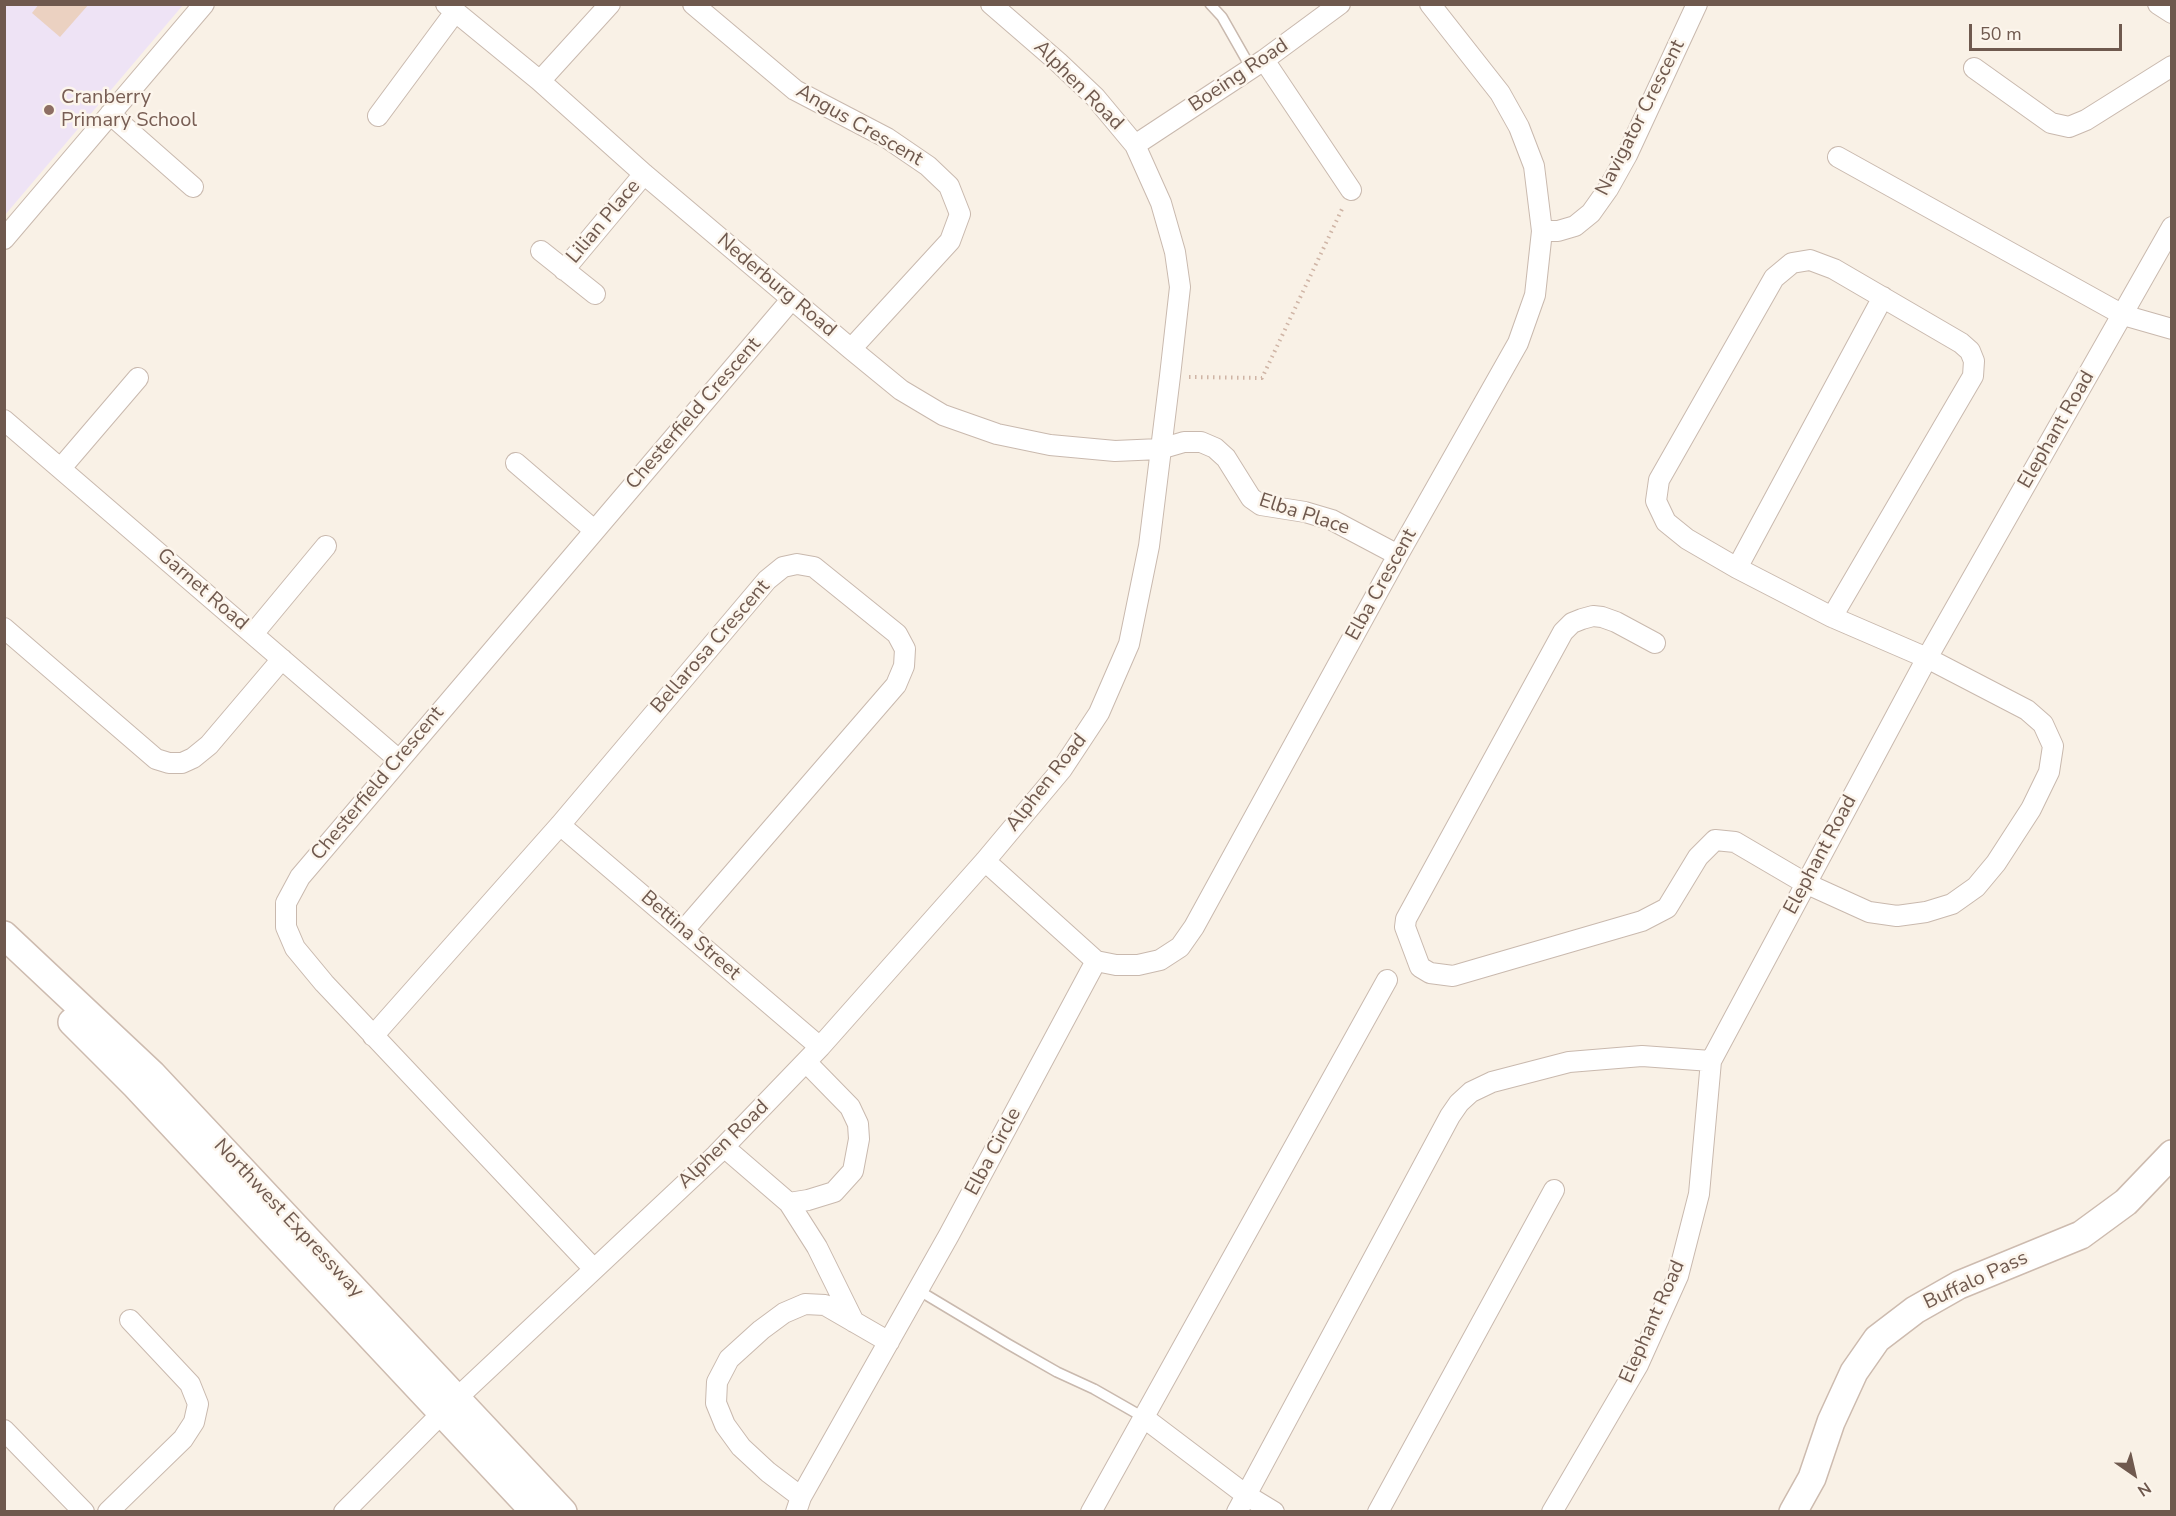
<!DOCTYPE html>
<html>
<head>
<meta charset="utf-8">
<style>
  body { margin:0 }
  #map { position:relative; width:2176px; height:1516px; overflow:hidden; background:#f9f1e6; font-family:"Nunito Sans",sans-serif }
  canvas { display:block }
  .frame { position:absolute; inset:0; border:6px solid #6f594e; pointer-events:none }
  .north { position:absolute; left:2104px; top:1444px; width:60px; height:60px; -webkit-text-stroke:4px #fcf5ec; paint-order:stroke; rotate:146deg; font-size:16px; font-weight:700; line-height:24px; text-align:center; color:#6f594e }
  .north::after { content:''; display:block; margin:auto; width:21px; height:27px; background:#6f594e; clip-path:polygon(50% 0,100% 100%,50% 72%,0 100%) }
  .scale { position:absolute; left:1969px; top:24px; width:153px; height:27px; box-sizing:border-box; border:3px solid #6f594e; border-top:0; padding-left:8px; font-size:18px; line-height:21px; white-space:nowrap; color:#6f594e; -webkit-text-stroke:4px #fcf5ec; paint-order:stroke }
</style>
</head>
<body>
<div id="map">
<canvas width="2176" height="1516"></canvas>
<div class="frame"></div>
<div class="north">N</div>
<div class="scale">50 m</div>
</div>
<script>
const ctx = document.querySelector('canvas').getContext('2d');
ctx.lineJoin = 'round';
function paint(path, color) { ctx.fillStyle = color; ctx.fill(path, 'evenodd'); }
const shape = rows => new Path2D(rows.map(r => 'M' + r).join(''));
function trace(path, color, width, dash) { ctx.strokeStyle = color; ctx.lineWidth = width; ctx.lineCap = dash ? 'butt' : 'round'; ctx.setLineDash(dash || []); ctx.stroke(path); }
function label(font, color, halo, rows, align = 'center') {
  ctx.font = font + ' "Nunito Sans",sans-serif'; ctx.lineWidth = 5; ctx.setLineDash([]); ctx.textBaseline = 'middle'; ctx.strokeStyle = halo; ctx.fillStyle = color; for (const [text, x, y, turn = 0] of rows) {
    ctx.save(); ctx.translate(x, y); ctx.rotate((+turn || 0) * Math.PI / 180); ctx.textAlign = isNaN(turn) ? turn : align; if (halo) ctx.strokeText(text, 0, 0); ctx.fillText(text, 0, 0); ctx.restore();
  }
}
paint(shape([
  [5,5,183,5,5,215]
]), '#eee3f5');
paint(shape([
  [39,4,89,4,60,37,32,13]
]), '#ebd1c1');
const lane = shape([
  [1210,4,1222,17,1251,68],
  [918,1290,1008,1344,1057,1372,1094,1389,1143,1417]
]);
const street = shape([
  [446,4,540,81,644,174,851,349,901,390,943,415,997,434,1050,445,1115,451,1160,449,1184,442,1201,442,1215,448,1226,458,1251,498,1261,505,1305,512,1332,520,1398,555],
  [693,4,795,90,887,138,928,166,949,186,960,214,950,241,851,349],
  [2158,4,2172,13],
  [1264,60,1351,190],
  [1974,68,2051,123,2069,127,2086,120,2172,66],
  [540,81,610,4],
  [110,114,193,187],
  [378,116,455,12],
  [1135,145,1264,60,1340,4],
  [1838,157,2123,315,2172,329],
  [1542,231,1558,231,1575,226,1591,213,1608,189,1627,155,1697,4],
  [4,239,204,4],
  [541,251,595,294],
  [564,270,644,174],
  [4,420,399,760],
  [516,463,594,530],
  [61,468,138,378],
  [1737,568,1883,297],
  [4,628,156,759,169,763,182,763,193,758,209,745,282,659],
  [253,634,326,546],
  [1655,643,1616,622,1602,617,1593,616,1582,619,1572,623,1563,632,1406,919,1405,927,1420,967,1430,973,1453,976,1642,921,1667,908,1698,857,1715,840,1735,842,1805,883,1869,912,1897,916,1926,912,1952,904,1976,887,1996,863,2031,809,2049,772,2053,746,2043,724,2027,710,1927,658,1832,617,1737,568,1687,539,1666,522,1656,501,1659,480,1774,278,1792,263,1810,260,1834,269,1961,343,1970,351,1974,361,1973,376,1832,617],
  [560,825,820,1047],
  [985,861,1096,961,1116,965,1138,965,1160,960,1180,947,1194,927,1398,555,1518,343,1535,295,1542,231,1534,166,1519,127,1500,93,1430,4],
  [373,1036,560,825,767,580,783,567,797,564,814,567,897,634,905,649,904,666,896,685,684,930],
  [724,1147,789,1203,817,1247,854,1322],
  [789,1203,808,1200,834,1192,853,1171,859,1139,858,1124,850,1107,806,1062],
  [593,1268,324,983,295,948,286,927,286,903,300,877,791,300],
  [1143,1417,1246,1495,1274,1512],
  [4,1430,84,1512],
  [801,1497,768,1472,741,1447,725,1425,716,1403,717,1382,729,1359,761,1330,784,1313,805,1304,825,1305,889,1342],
  [108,1512,183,1439,194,1422,198,1404,190,1384,130,1320],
  [344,1512,457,1398,716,1155,820,1047,985,861,1062,769,1099,713,1129,644,1149,546,1170,376,1180,287,1175,252,1161,203,1135,145,1095,97,1058,62,991,4],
  [796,1512,801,1497,949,1235,1096,961],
  [1091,1512,1387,980],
  [1237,1512,1450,1116,1459,1103,1471,1092,1492,1082,1569,1062,1642,1056,1711,1061],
  [1378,1512,1554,1190],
  [1552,1512,1638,1365,1678,1276,1699,1194,1711,1061,1927,658,2172,227]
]);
const secondary = shape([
  [4,935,152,1074,563,1512],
  [72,1022,136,1086,535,1512],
  [1793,1512,1812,1478,1831,1422,1854,1372,1877,1339,1915,1310,1959,1285,2081,1235,2126,1202,2172,1154]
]);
trace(lane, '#c9b9ae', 12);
trace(street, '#c9b9ae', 22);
trace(secondary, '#cdbbaf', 30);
trace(shape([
  [1189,377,1262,378,1343,207]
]), '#cfb4a5', 4, [1.5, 4.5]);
trace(lane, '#fff', 9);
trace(street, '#fff', 20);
trace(secondary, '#fff', 27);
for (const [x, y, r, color] of [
  [49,110,6,"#8d6e63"]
]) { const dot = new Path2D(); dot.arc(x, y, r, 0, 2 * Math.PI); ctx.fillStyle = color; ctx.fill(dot); trace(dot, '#fcf5ec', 2); }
label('20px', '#6f594e', '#fcf5ec', [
  ["Boeing Road",1239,76,-34],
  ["Alphen Road",1078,86,45],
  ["Navigator Crescent",1641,118,-63],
  ["Angus Crescent",859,126,30],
  ["Lilian Place",604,222,-50],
  ["Nederburg Road",776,286,40],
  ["Chesterfield Crescent",694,414,-49],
  ["Elephant Road",2057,430,-60],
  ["Elba Place",1304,515,18],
  ["Elba Crescent",1382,585,-61],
  ["Garnet Road",202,590,41],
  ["Bellarosa Crescent",711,647,-49],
  ["Alphen Road",1047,783,-52],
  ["Chesterfield Crescent",378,784,-50],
  ["Elephant Road",1821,855,-62],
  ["Bettina Street",690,936,41],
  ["Alphen Road",724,1145,-44],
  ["Elba Circle",994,1152,-62],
  ["Northwest Expressway",288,1219,47],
  ["Buffalo Pass",1976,1281,-25],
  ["Elephant Road",1653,1322,-66]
]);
label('20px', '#785e54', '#fcf5ec', [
  ["Cranberry",61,98],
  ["Primary School",61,121]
], 'left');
</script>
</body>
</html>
